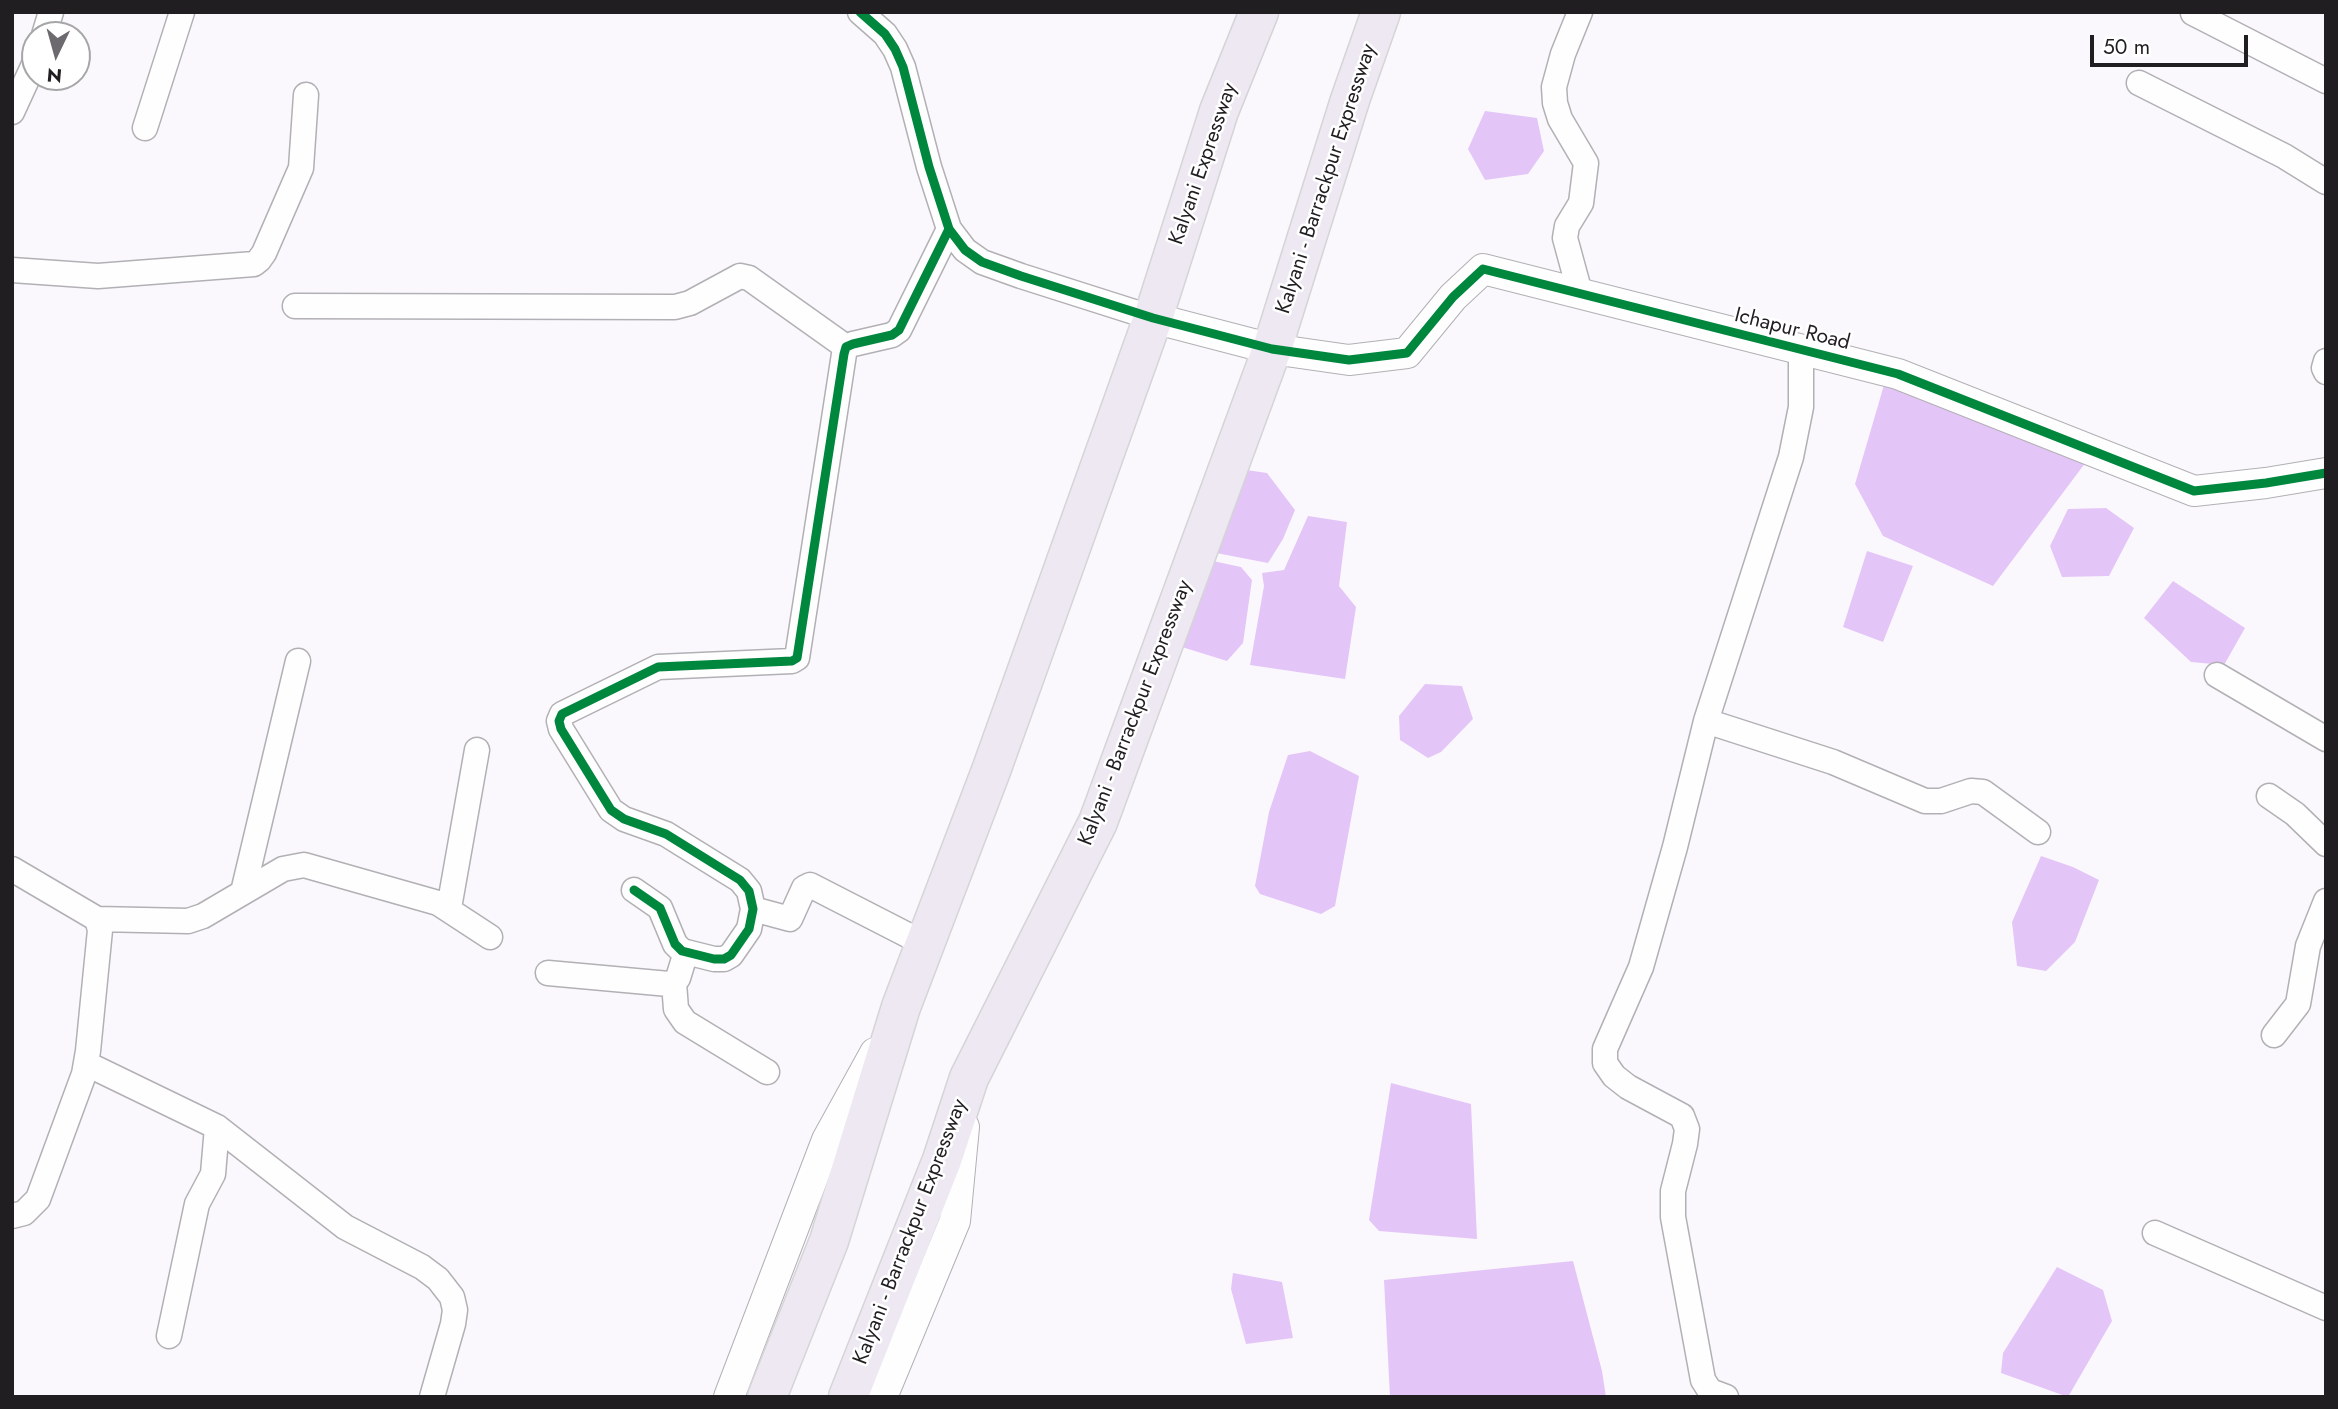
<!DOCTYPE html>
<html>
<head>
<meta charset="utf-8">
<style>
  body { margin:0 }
  #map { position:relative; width:2338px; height:1409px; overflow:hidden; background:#fbf8fd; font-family:Jost,sans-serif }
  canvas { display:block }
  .frame { position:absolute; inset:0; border:14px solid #211e22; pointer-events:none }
  .north { position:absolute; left:21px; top:21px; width:70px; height:70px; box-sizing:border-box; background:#fff; border:2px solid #a6a5a7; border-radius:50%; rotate:185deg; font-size:19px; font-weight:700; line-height:28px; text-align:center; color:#211e22 }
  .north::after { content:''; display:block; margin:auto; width:24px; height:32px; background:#6d6a6f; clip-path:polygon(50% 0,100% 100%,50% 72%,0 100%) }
  .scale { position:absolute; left:2090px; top:35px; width:158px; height:32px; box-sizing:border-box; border:4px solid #211e22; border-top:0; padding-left:9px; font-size:21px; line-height:24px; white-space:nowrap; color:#211e22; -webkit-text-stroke:5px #fff; paint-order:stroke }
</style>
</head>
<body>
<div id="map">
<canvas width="2338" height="1409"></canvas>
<div class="frame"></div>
<div class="north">N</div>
<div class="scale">50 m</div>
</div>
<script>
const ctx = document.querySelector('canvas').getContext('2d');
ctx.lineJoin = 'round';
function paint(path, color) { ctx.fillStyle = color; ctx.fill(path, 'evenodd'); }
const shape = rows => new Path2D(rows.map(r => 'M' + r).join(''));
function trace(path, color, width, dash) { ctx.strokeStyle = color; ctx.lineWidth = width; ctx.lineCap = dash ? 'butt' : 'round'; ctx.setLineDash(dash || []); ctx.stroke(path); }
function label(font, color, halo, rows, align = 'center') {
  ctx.font = font + ' Jost,sans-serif'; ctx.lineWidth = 5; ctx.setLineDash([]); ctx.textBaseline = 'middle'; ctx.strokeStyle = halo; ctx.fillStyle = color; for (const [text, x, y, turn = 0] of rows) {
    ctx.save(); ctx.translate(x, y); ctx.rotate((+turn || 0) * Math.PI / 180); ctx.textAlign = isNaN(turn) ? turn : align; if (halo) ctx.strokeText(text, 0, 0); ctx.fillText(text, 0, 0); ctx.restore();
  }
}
paint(shape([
  [1485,111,1537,118,1544,151,1528,174,1485,180,1468,149],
  [1884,385,2086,462,1993,586,1883,536,1855,484],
  [1233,468,1267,473,1295,510,1283,539,1268,563,1211,552],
  [2106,508,2134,528,2109,576,2062,577,2050,546,2068,509],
  [1308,516,1347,522,1339,586,1356,607,1345,679,1250,665,1264,586,1262,573,1284,570],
  [1867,551,1913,566,1883,642,1843,627],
  [1180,554,1241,567,1252,580,1243,643,1227,661,1169,643],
  [2173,581,2245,628,2224,665,2191,662,2144,618],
  [1425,684,1462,686,1473,719,1441,752,1428,758,1400,740,1399,716],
  [1310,751,1359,776,1335,906,1321,914,1260,894,1255,886,1269,812,1288,755],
  [2041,856,2073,867,2099,880,2075,942,2046,971,2017,966,2012,922],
  [1391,1083,1471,1104,1477,1239,1379,1231,1369,1220],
  [1573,1261,1602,1371,1606,1397,1390,1397,1384,1280],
  [2057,1267,2103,1290,2112,1321,2068,1397,2001,1373,2003,1353],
  [1233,1273,1282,1282,1293,1338,1246,1344,1231,1289]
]), '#e3c6f7');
const minor = shape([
  [860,12,885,34,895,49,903,67,929,167,949,229,965,250,982,262,1021,276,1153,318],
  [1580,12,1563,54,1554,87,1555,103,1560,119,1586,163,1581,203,1567,226,1565,238,1580,293],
  [2193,13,2326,81],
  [44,35,51,12],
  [2139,83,2284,156,2326,182],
  [12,112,35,62],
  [145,128,182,12],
  [12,270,98,276,254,264,259,260,264,253,301,168,306,95],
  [295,306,675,307,690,303,740,276,749,278,846,347],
  [2326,361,2324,368,2326,372],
  [2217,675,2326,739],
  [1706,721,1833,762,1925,801,1941,801,1971,791,1983,792,2038,832],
  [2269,796,2295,814,2326,844],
  [12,869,97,919,100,930,88,1051,84,1074,38,1199,24,1213,12,1216],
  [634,890,660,908,675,944,682,951,714,959,724,959,731,955,749,929,753,909,749,891,740,880,666,834,624,819,611,810,561,729,559,721,562,714,658,667,792,661,797,658,844,354,846,347,853,344,892,335,899,330,949,229],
  [243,892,298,661],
  [449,908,477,750],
  [753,909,790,919,804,888,810,885,925,944],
  [97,919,188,921,203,916,283,869,304,865,438,903,490,937],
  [548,973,669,984,674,983,678,978,686,952],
  [674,983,676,1009,685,1022,767,1072],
  [2274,1035,2298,1004,2308,946,2326,901],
  [87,1064,217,1127,345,1227,422,1267,438,1279,452,1297,455,1310,453,1324,432,1397],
  [2155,1233,2326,1308],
  [169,1336,197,1204,213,1174,217,1127],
  [1726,1397,1710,1391,1703,1380,1673,1217,1673,1191,1685,1144,1687,1129,1682,1116,1628,1087,1614,1076,1605,1063,1605,1049,1641,967,1675,847,1706,721,1791,457,1801,407,1801,351]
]);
const tertiary = shape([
  [1153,318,1272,349,1349,360,1407,353,1453,297,1483,269,1898,374,2194,491,2266,483,2326,473],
  [729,1397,827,1140,875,1053],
  [882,1397,955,1221,964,1127]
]);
const trunk = shape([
  [767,1397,829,1241,901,1007,992,768,1153,318,1219,111,1259,12],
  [848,1397,942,1160,969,1078,1098,822,1272,349,1350,100,1381,12]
]);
trace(minor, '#b2b0b4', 27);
trace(tertiary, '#b2b0b4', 32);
trace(trunk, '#d5d4d6', 41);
trace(minor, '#fefeff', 24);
trace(tertiary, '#fefeff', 30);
trace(trunk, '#eee8f2', 38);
trace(shape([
  [860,12,885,34,895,49,903,67,929,167,949,229,965,250,982,262,1021,276,1153,318,1272,349,1349,360,1407,353,1453,297,1483,269,1898,374,2194,491,2266,483,2326,473],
  [634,890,660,908,675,944,682,951,714,959,724,959,731,955,749,929,753,909,749,891,740,880,666,834,624,819,611,810,561,729,559,721,562,714,658,667,792,661,797,658,844,354,846,347,853,344,892,335,899,330,949,229]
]), '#00873e', 9);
label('21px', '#211e22', '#fff', [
  ["Kalyani Expressway",1204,164,-71],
  ["Kalyani - Barrackpur Expressway",1327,179,-72],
  ["Ichapur Road",1792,330,14],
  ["Kalyani - Barrackpur Expressway",1136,713,-69],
  ["Kalyani - Barrackpur Expressway",911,1232,-69]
]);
</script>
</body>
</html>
